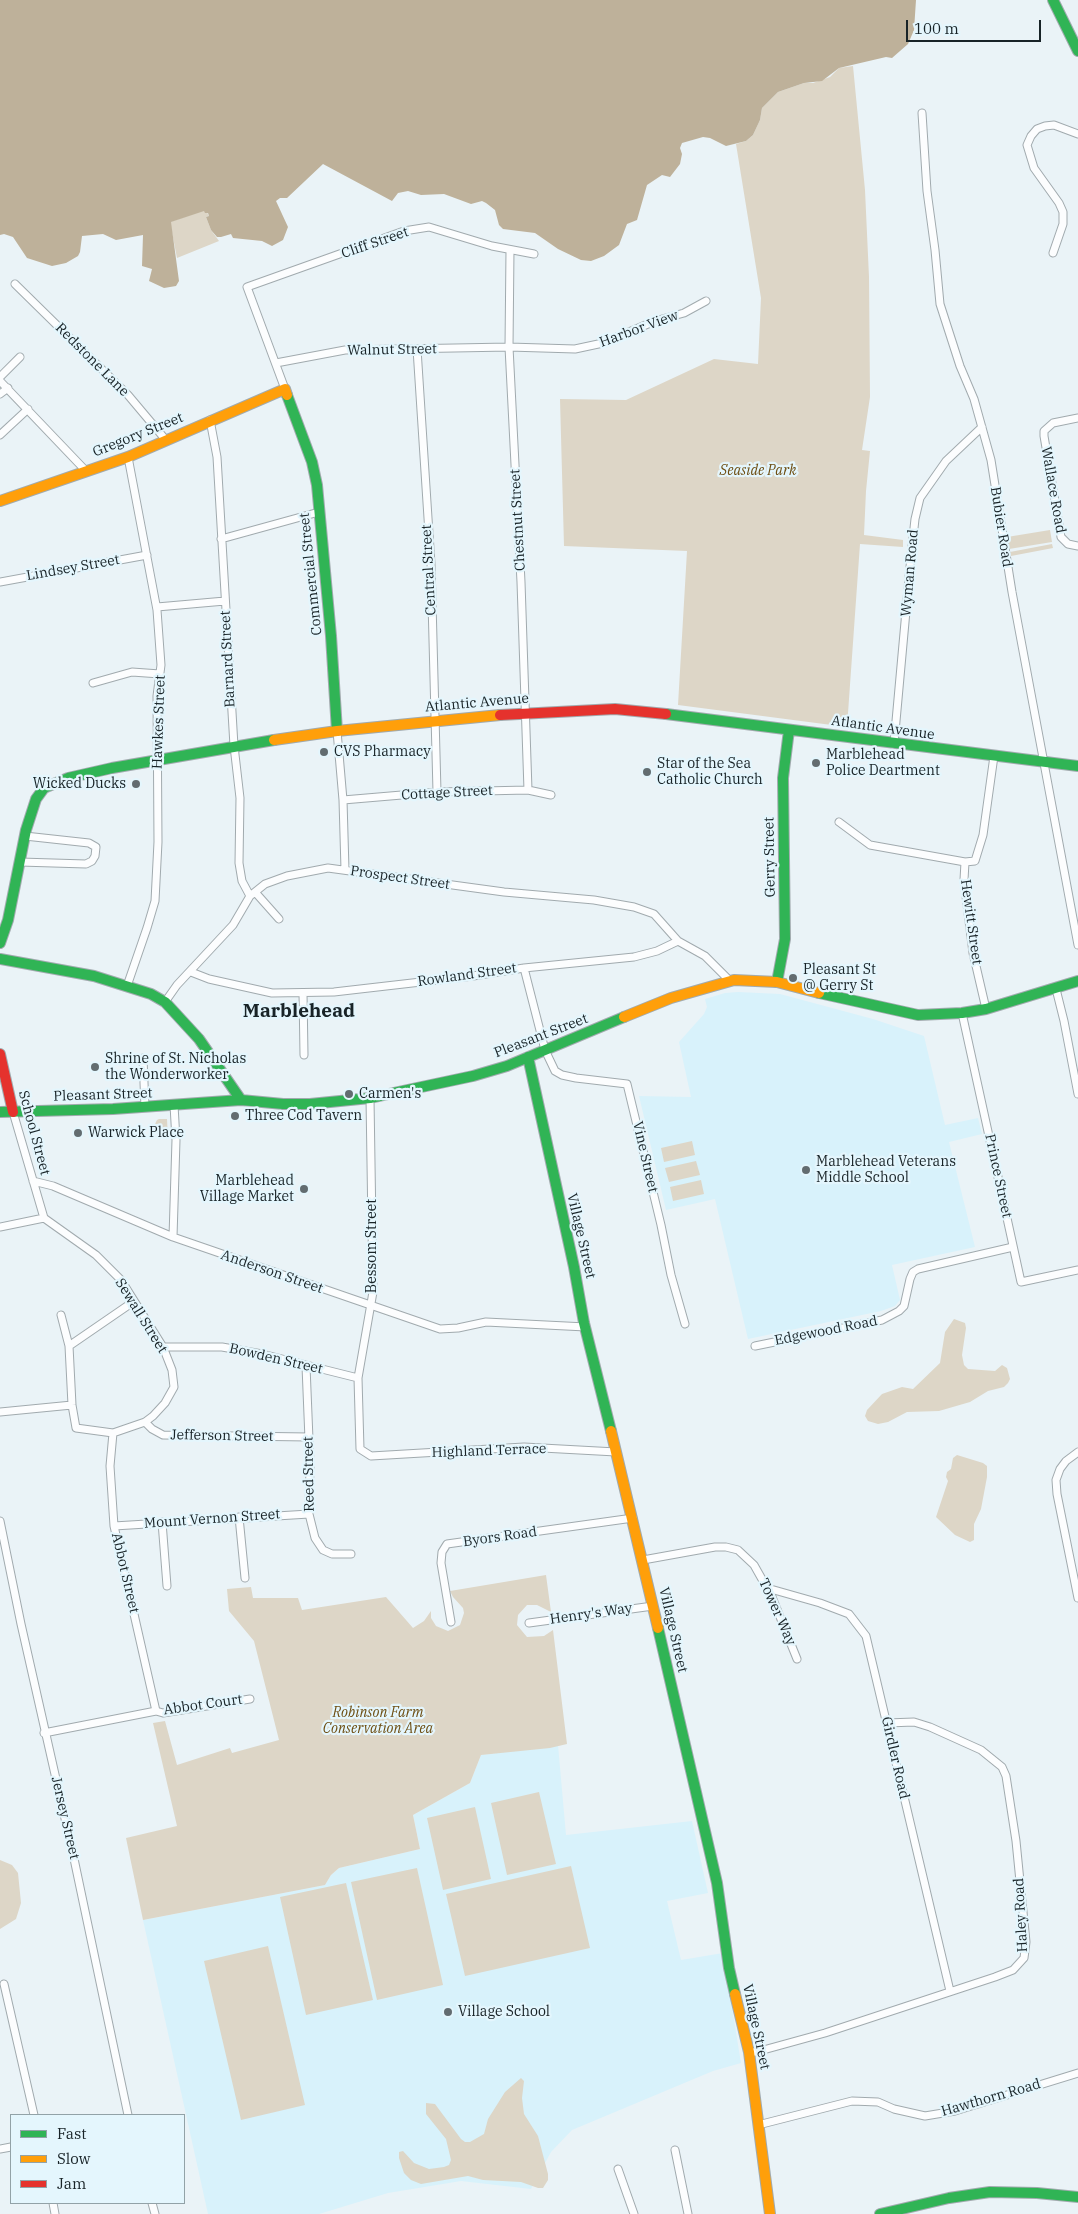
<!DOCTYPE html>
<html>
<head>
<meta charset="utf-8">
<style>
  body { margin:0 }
  #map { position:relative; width:1078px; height:2214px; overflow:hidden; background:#eaf3f7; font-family:"IBM Plex Serif",serif }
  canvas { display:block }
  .legend { position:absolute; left:10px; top:2114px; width:175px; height:90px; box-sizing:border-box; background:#e4f6fd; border:1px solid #92a2a7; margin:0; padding:6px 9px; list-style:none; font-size:15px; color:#182327 }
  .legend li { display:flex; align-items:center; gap:10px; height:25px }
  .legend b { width:25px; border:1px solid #92a2a7 }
  .scale { position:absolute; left:906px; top:20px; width:135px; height:22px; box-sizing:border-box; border:2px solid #182327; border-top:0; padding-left:6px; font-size:15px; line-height:18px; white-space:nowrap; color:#182327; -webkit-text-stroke:4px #e4f6fd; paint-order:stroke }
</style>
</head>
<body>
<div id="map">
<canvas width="1078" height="2214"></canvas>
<ul class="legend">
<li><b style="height:6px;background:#30b455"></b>Fast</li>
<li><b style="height:6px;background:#ff9f0a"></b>Slow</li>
<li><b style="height:6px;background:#e5322d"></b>Jam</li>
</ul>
<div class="scale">100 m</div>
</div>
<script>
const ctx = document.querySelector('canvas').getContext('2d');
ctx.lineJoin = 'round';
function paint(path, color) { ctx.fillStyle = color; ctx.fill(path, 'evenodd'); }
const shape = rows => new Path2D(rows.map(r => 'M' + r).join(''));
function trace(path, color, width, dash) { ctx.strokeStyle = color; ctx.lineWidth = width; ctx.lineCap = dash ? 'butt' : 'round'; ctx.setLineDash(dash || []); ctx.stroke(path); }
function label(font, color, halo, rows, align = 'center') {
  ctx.font = font + ' "IBM Plex Serif",serif'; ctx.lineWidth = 4.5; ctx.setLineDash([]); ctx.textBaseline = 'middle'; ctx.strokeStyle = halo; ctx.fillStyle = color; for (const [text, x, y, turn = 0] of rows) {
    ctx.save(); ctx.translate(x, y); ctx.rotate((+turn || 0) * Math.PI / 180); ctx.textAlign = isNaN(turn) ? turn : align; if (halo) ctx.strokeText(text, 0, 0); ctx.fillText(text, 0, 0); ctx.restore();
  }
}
paint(shape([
  [738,992,780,994,873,1019,924,1036,945,1125,978,1118,982,1134,949,1142,975,1247,892,1265,900,1300,895,1306,881,1311,748,1339,715,1199,666,1210,639,1096,691,1097,679,1042,704,1014,707,1007,705,999,725,993],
  [558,1745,566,1835,692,1821,708,1893,667,1901,681,1960,723,1953,741,2063,713,2071,572,2130,551,2152,531,2189,461,2181,388,2193,319,2214,208,2214,143,1920,325,1885,331,1875,339,1868,420,1849,413,1815,470,1783,481,1755]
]), '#d8f2fb');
paint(shape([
  [853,66,865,190,869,277,870,397,862,450,870,451,866,491,864,535,903,540,903,547,860,544,847,727,678,705,687,551,564,546,560,399,626,400,714,359,758,364,761,298,736,144,746,141,753,135,760,120,762,108,778,92,804,83,813,83,830,77,839,68],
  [204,210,207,212,209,216,206,217,211,230,219,241,177,258,170,222],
  [1050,530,1052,542,1009,549,1007,537],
  [1052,544,1053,548,1011,556,1010,552],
  [159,1119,167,1119,168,1139,162,1138,161,1130,151,1132,157,1120],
  [692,1141,695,1155,664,1162,661,1148],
  [696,1161,700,1175,669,1182,665,1168],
  [701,1180,704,1194,673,1201,670,1187],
  [954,1319,965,1323,966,1328,962,1355,964,1365,968,1369,995,1371,1002,1365,1007,1368,1010,1379,1008,1383,1004,1387,988,1391,970,1402,939,1411,907,1412,888,1422,878,1424,868,1421,865,1416,867,1410,882,1394,902,1387,913,1389,940,1363,945,1332],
  [957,1455,983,1463,987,1466,987,1477,981,1509,974,1524,974,1540,970,1542,955,1535,936,1517,948,1481,946,1477,947,1472,951,1469,953,1458],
  [546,1575,551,1612,537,1605,527,1605,518,1615,517,1625,527,1637,544,1636,553,1630,567,1744,550,1748,481,1755,470,1783,413,1815,420,1849,339,1868,331,1875,325,1885,143,1920,126,1838,177,1826,153,1723,165,1721,177,1765,230,1748,232,1753,279,1740,254,1641,229,1611,227,1589,251,1587,253,1598,298,1598,302,1610,386,1597,413,1628,424,1621,431,1611,431,1618,436,1626,448,1631,460,1625,464,1613,463,1608,453,1597,450,1591],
  [539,1792,556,1864,507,1875,491,1803],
  [475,1807,491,1879,443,1890,427,1818],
  [0,1860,12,1865,18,1873,21,1903,16,1919,0,1929],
  [571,1866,590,1948,465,1976,446,1894],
  [417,1868,443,1985,377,2000,351,1882],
  [346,1883,373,2000,306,2015,280,1897],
  [268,1946,305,2105,241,2120,204,1961],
  [521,2078,524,2081,522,2098,524,2114,538,2136,548,2174,548,2180,543,2188,538,2188,521,2182,483,2180,468,2176,421,2184,411,2180,404,2173,399,2158,399,2152,403,2151,414,2163,429,2169,444,2167,449,2165,451,2160,446,2139,426,2114,426,2103,435,2104,461,2139,465,2142,470,2142,484,2134,488,2119,505,2092]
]), '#ddd6c7');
paint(shape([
  [0,0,916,0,914,30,908,44,892,58,886,57,839,68,822,81,804,83,778,92,762,108,760,120,753,135,746,141,726,146,710,138,703,137,682,143,680,148,682,154,680,164,670,177,662,175,647,185,637,220,627,224,619,245,604,256,591,261,581,260,558,249,535,233,503,229,499,225,495,210,486,203,482,201,471,204,444,194,421,195,408,191,398,193,392,201,323,164,287,198,280,198,276,201,288,227,283,240,272,246,262,241,233,238,231,234,221,237,217,237,211,230,206,217,209,216,208,213,205,213,204,211,171,222,179,281,176,286,164,288,149,281,152,269,142,266,143,235,116,240,103,234,82,236,80,252,78,256,66,263,52,266,27,258,13,237,4,234,0,235]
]), '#beb19a');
const street = shape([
  [922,113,927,191,935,250,940,304,960,366,974,399,991,460,1012,592,1078,945],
  [510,250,509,347,521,582,528,790],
  [1053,253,1063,224,1063,212,1059,203,1034,168,1027,145,1031,136,1037,129,1045,126,1054,125,1078,134],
  [15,284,128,395,165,439],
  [417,349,431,564,437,792],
  [276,363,345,350,509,347,575,349,603,343,655,321,684,313,706,301],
  [0,377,20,357],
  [0,381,86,471],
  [285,389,247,287,404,231,429,227,492,246,534,254],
  [0,394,8,388],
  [1078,418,1053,423,1044,431,1044,436,1061,537,1068,544,1078,546],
  [210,420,217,457,234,746,240,798,239,863,242,881,250,896],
  [0,435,28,409],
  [221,539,319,512],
  [0,582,147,555],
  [157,607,225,601],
  [93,683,132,672,160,674],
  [337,731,343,800,345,870],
  [894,743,911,556,915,519,920,498,946,461,982,427],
  [343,800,437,792,528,790,551,795],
  [839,822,870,845,965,862,975,861,983,835,994,756],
  [20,862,86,864,92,861,95,856,96,847,89,843,25,836],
  [965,862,964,880,973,953,986,1009],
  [255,892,279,919],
  [524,968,545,1050,555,1071,562,1075,576,1078,627,1084,661,1225,671,1275,685,1324],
  [191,972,209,979,272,993,334,992,473,976,524,968,634,957,657,951,678,941,705,956,729,980],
  [127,986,147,928,155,901,158,842,157,696,161,665,157,610,128,457],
  [1056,989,1064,1021,1078,1094],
  [303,993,304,1055],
  [165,1002,177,985,233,925,250,896,265,884,287,876,328,868,504,892,594,900,634,907,654,914,678,941],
  [962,1013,1021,1282,1078,1270],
  [143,1058,145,1107],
  [370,1098,373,1292,358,1378,360,1449,371,1456,524,1447,616,1452],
  [13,1112,44,1218],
  [33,1181,53,1186,173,1237,440,1329,458,1328,486,1322,586,1327],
  [0,1227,44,1218,96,1255,121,1280,163,1347,172,1370,174,1387,165,1403,153,1416,145,1422,113,1433,76,1428,72,1405,69,1346,133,1302],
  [173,1237,176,1140,174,1105],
  [61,1315,69,1346],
  [755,1346,882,1320,899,1311,904,1306,910,1279,913,1272,918,1269,1013,1247],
  [163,1347,222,1347,262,1354,358,1378],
  [306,1366,310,1464,309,1514,315,1538,323,1550,332,1554,351,1554],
  [0,1412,72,1405],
  [145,1422,152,1429,163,1435,309,1437],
  [113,1433,110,1466,114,1526,156,1711],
  [1078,1452,1066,1461,1060,1469,1056,1480,1057,1494,1078,1598],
  [239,1517,245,1578],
  [0,1521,21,1624,73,1854,128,2115],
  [162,1522,167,1586],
  [114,1526,309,1514],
  [643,1560,715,1547,726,1547,738,1550,754,1565,772,1597,797,1659],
  [767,1588,820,1603,849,1614,866,1636,950,1991],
  [451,1622,441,1563,442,1552,447,1544,633,1518],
  [529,1623,653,1606],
  [44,1733,156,1711,163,1713,250,1699],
  [4,1984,34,2115],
  [749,2052,756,2052,825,2033,995,1977,1013,1970,1024,1958,1026,1942,1016,1841,1006,1776,1002,1767,981,1750,930,1727,914,1722,887,1723],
  [758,2125,852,2101,878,2102,894,2109,925,2116,955,2111,1078,2073],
  [0,2149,11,2147],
  [675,2150,688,2214],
  [618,2169,634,2214],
  [53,2203,55,2214],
  [152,2203,155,2214]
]);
const fast = shape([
  [1053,0,1078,51],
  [287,395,312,462,317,485,331,636,337,731],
  [666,714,1078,766],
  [0,943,8,920,26,830,36,799,44,788,68,778,112,768,274,740],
  [0,959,94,976,151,994,165,1002,199,1039,241,1100],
  [777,982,785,939,783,778,789,730],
  [819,993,918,1015,962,1013,986,1009,1078,981],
  [528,1057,574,1267,584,1323,611,1431],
  [0,1112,113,1109,241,1100,283,1104,310,1104,370,1098,473,1076,507,1066,624,1017],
  [658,1628,717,1883,729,1968,735,1994],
  [880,2214,949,2198,990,2192,1037,2193,1078,2197]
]);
const slow = shape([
  [0,501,128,457,285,389,287,395],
  [274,740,337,731,500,715],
  [624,1017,671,998,734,980,777,982,819,993],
  [611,1431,658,1628],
  [735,1994,749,2052,770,2214]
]);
const jam = shape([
  [500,715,615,709,666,714],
  [0,1054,13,1112]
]);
trace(street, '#a1aaae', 9);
trace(fast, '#a1aaae', 12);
trace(slow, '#a1aaae', 12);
trace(jam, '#a1aaae', 12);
trace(street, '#fcfdfe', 7);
trace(fast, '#30b455', 10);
trace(slow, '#ff9f0a', 10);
trace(jam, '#e5322d', 10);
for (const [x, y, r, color] of [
  [324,752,5,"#626c70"],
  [816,763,5,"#626c70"],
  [647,772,5,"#626c70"],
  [136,784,5,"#626c70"],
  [793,978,5,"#626c70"],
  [95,1067,5,"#626c70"],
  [349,1094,5,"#626c70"],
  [235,1116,5,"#626c70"],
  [78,1133,5,"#626c70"],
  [806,1170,5,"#626c70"],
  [304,1189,5,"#626c70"],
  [448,2012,5,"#626c70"]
]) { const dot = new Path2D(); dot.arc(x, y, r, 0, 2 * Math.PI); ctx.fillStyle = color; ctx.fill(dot); trace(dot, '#e4f6fd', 2); }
label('14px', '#182327', '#e4f6fd', [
  ["Cliff Street",375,243,-19],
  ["Harbor View",639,329,-20],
  ["Walnut Street",392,350,-1],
  ["Redstone Lane",92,360,45],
  ["Gregory Street",138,435,-22],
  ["Wallace Road",1053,490,80],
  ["Chestnut Street",518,520,-93],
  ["Bubier Road",1001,527,81],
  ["Lindsey Street",73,568,-10],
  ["Central Street",429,570,-93],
  ["Wyman Road",910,573,-85],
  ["Commercial Street",311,574,-96],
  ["Barnard Street",228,659,-93],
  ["Atlantic Avenue",477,703,-5],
  ["Hawkes Street",159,722,-88],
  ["Atlantic Avenue",883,728,8],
  ["Cottage Street",447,793,-3],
  ["Gerry Street",770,857,-91],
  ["Prospect Street",400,878,8],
  ["Hewitt Street",971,922,82],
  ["Rowland Street",467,975,-8],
  ["Pleasant Street",541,1036,-21],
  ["Pleasant Street",103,1095,-2],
  ["School Street",34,1133,75],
  ["Vine Street",645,1157,77],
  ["Prince Street",998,1176,78],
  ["Village Street",581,1236,77],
  ["Bessom Street",372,1246,-90],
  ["Anderson Street",272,1272,19],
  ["Sewall Street",141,1316,58],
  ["Edgewood Road",826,1331,-11],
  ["Bowden Street",276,1359,13],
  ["Jefferson Street",222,1436,1],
  ["Highland Terrace",489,1451,-2],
  ["Reed Street",309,1474,-91],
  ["Mount Vernon Street",212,1519,-4],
  ["Byors Road",500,1537,-8],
  ["Abbot Street",125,1573,77],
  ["Tower Way",777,1612,66],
  ["Henry's Way",591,1614,-8],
  ["Village Street",673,1630,77],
  ["Abbot Court",203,1705,-8],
  ["Girdler Road",895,1758,77],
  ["Jersey Street",65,1818,77],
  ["Haley Road",1021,1915,-93],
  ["Village Street",756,2027,78],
  ["Hawthorn Road",991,2098,-16]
]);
label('italic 14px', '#6d4d11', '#e4f6fd', [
  ["Seaside Park",758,471],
  ["Robinson Farm",378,1713],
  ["Conservation Area",378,1729]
]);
label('14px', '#182327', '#e4f6fd', [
  ["CVS Pharmacy",334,752],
  ["Marblehead",826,755],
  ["Police Deartment",826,771],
  ["Star of the Sea",657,764],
  ["Catholic Church",657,780],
  ["Wicked Ducks",126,784,"right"],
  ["Pleasant St",803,970],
  ["@ Gerry St",803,986],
  ["Shrine of St. Nicholas",105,1059],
  ["the Wonderworker",105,1075],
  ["Carmen's",359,1094],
  ["Three Cod Tavern",245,1116],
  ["Warwick Place",88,1133],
  ["Marblehead Veterans",816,1162],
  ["Middle School",816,1178],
  ["Marblehead",294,1181,"right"],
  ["Village Market",294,1197,"right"],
  ["Village School",458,2012]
], 'left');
label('bold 19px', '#182327', '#e4f6fd', [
  ["Marblehead",299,1012]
]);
</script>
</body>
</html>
